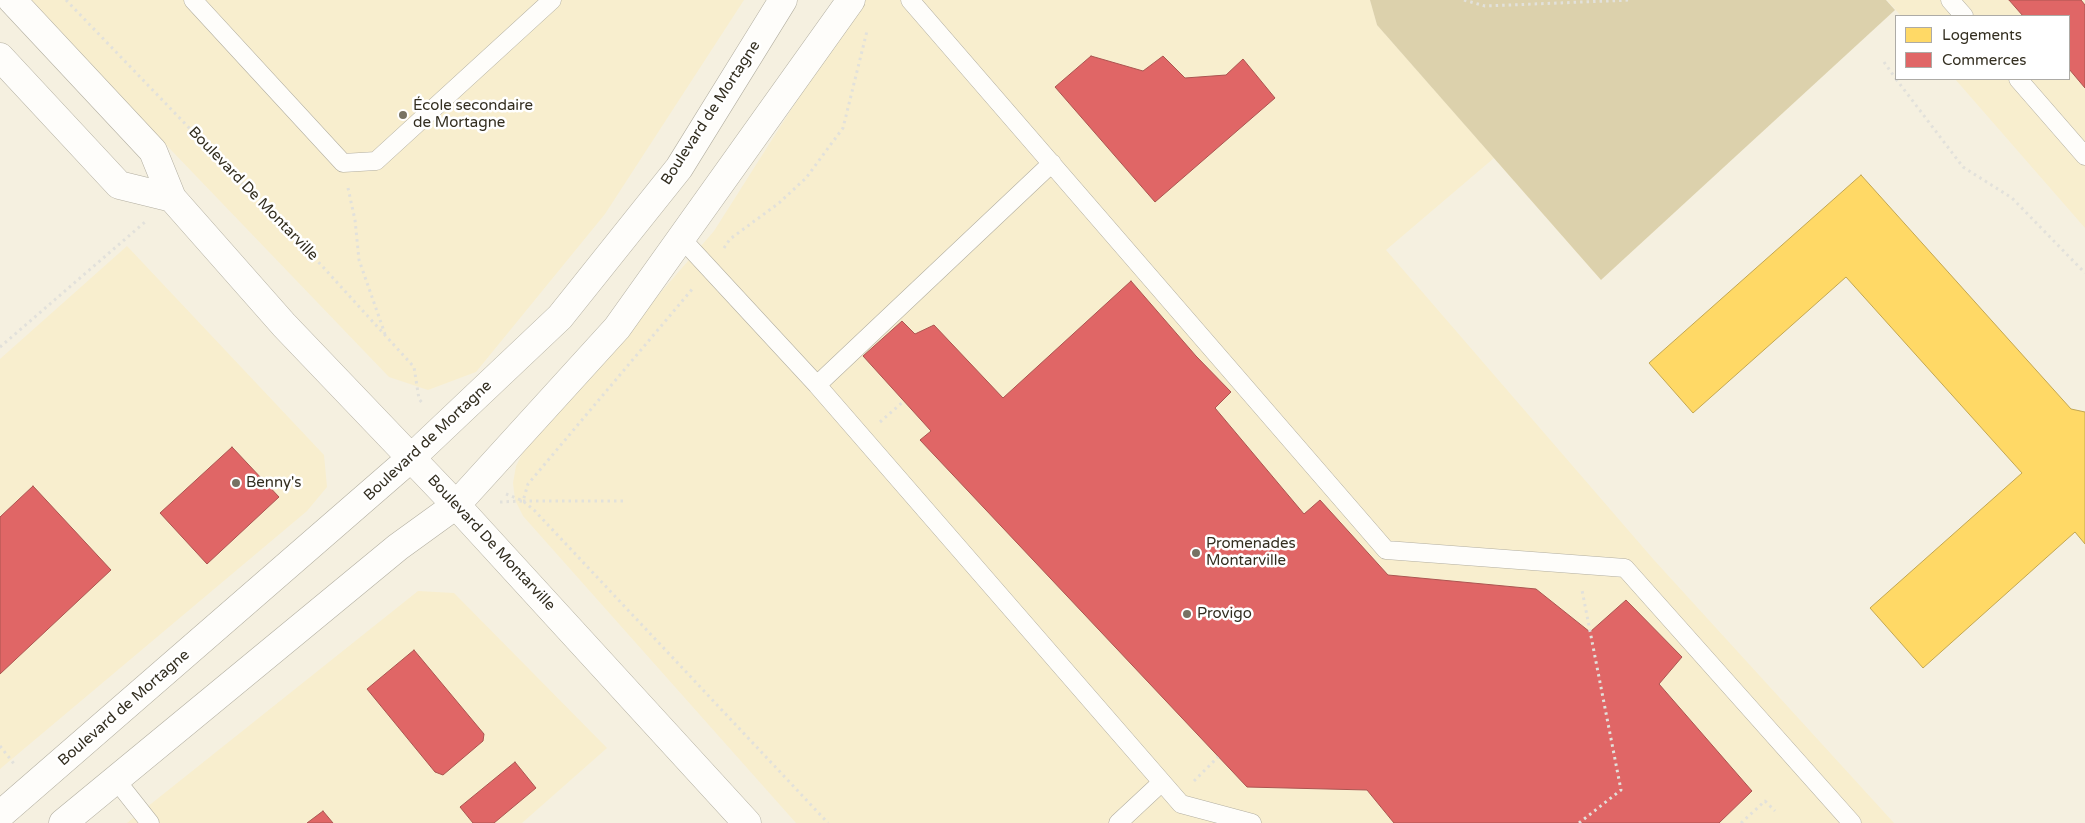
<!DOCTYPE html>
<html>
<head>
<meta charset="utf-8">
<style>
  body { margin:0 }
  #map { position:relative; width:2085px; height:823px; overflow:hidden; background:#f5f0e0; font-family:"Varela Round",sans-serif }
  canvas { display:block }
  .legend { position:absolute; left:1895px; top:15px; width:175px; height:65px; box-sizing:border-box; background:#fff; border:1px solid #adaba6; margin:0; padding:6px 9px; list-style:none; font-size:15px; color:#332e20 }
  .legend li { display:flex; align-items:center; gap:10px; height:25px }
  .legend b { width:25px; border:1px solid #adaba6 }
</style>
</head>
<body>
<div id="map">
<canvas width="2085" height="823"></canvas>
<ul class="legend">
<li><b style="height:14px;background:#ffd966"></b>Logements</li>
<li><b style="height:14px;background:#e06666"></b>Commerces</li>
</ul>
</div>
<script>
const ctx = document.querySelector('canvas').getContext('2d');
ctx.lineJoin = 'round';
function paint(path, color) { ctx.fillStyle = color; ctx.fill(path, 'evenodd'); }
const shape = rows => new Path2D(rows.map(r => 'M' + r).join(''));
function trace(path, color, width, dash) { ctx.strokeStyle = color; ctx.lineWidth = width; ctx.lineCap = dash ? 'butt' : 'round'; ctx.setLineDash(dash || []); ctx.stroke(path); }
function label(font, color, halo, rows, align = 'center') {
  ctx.font = font + ' "Varela Round",sans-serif'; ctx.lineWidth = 5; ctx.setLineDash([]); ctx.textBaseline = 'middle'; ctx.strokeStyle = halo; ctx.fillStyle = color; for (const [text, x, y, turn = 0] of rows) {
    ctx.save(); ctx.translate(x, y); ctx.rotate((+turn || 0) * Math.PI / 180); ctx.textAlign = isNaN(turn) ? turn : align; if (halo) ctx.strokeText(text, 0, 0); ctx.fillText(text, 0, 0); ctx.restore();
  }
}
paint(shape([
  [27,0,744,0,605,214,476,372,428,390,389,377],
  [866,0,1370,0,1377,25,1494,158,1386,250,1654,560,1894,823,796,823,523,516,515,500,513,483,516,466,524,450,714,231,832,45],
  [1887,0,2085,0,2085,228,1955,79,2069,79,2069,16,1901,16],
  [127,246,324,455,327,487,307,511,0,769,0,359],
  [418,591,454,593,607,748,522,823,127,823]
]), '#f8eece');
paint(shape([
  [1370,0,1886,0,1895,10,1601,280,1377,25]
]), '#dcd1ac');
const homes = shape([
  [1861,175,2071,409,2085,412,2085,544,2075,532,1923,668,1870,608,2022,473,1846,277,1693,413,1649,363,1861,175]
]);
paint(homes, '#ffd966');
trace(homes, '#c2a651', 1);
const shops = shape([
  [2009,0,2081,0,2085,5,2085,88,2069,69,2069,16,2023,16,2009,0],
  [1091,56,1143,71,1163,56,1185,78,1226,75,1243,59,1275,98,1155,202,1055,87,1091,56],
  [1131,281,1196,356,1231,392,1215,408,1304,514,1320,500,1388,575,1536,589,1590,632,1626,600,1682,657,1659,684,1752,791,1719,823,1394,823,1367,790,1247,787,920,440,931,431,863,356,902,321,915,334,934,325,1003,398,1131,281],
  [232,447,279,497,207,564,160,513,232,447],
  [33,486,111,570,0,674,0,517,33,486],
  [414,650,484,734,483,741,443,775,435,772,367,689,414,650],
  [515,762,536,788,494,823,473,823,460,807,515,762],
  [323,811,333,823,307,823,323,811]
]);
paint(shops, '#e06666');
trace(shops, '#ac5551', 1);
const lane = shape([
  [193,0,343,163,376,161,552,0],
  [910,0,1386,550,1625,568,1852,823],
  [1950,0,1964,16],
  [2018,79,2085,156],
  [682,239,817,385,1181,804,1252,823],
  [817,385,1052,163],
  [116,780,150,823],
  [1118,823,1162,782]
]);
const secondary = shape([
  [12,0,153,151,172,198,284,325,456,505,747,823],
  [0,57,119,185,172,198],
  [0,815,411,458,560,317,679,168,783,0],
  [63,823,398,547,456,505,617,328,851,0]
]);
trace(lane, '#b2aea0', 19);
trace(secondary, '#b2aea0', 29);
trace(shape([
  [66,0,323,267,414,367,419,399,424,405],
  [1464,0,1485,6,1631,0],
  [1884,62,1896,79],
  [1896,79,1963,167,2012,198,2085,273],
  [348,188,355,220,359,260,385,334],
  [724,248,730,239,779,203,806,178,843,128,867,31],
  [0,347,145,222],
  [880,422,904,401],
  [506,494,523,501,534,510,828,823],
  [523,501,625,501],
  [500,502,523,501,528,484,694,287],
  [0,746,15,765],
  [1194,781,1218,757],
  [1579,823,1621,790,1582,590],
  [1741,823,1765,801,1775,811]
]), '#e2e1db', 3, [2.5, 4]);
trace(lane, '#fefdfa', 18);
trace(secondary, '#fefdfa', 28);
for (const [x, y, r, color] of [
  [403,115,5,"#777263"],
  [236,483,5,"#777263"],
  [1196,553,5,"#777263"],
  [1187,614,5,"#777263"]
]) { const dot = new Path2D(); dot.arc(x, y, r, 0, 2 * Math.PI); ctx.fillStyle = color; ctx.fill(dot); trace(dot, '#fff', 2); }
label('15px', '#332e20', '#fff', [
  ["École secondaire",413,106],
  ["de Mortagne",413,123],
  ["Benny's",246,483],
  ["Promenades",1206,544],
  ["Montarville",1206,561],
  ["Provigo",1197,614]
], 'left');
label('15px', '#332e20', '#fff', [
  ["Boulevard de Mortagne",711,113,-57],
  ["Boulevard De Montarville",253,194,46],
  ["Boulevard de Mortagne",428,441,-43],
  ["Boulevard De Montarville",491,543,47],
  ["Boulevard de Mortagne",124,708,-41]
]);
</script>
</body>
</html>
